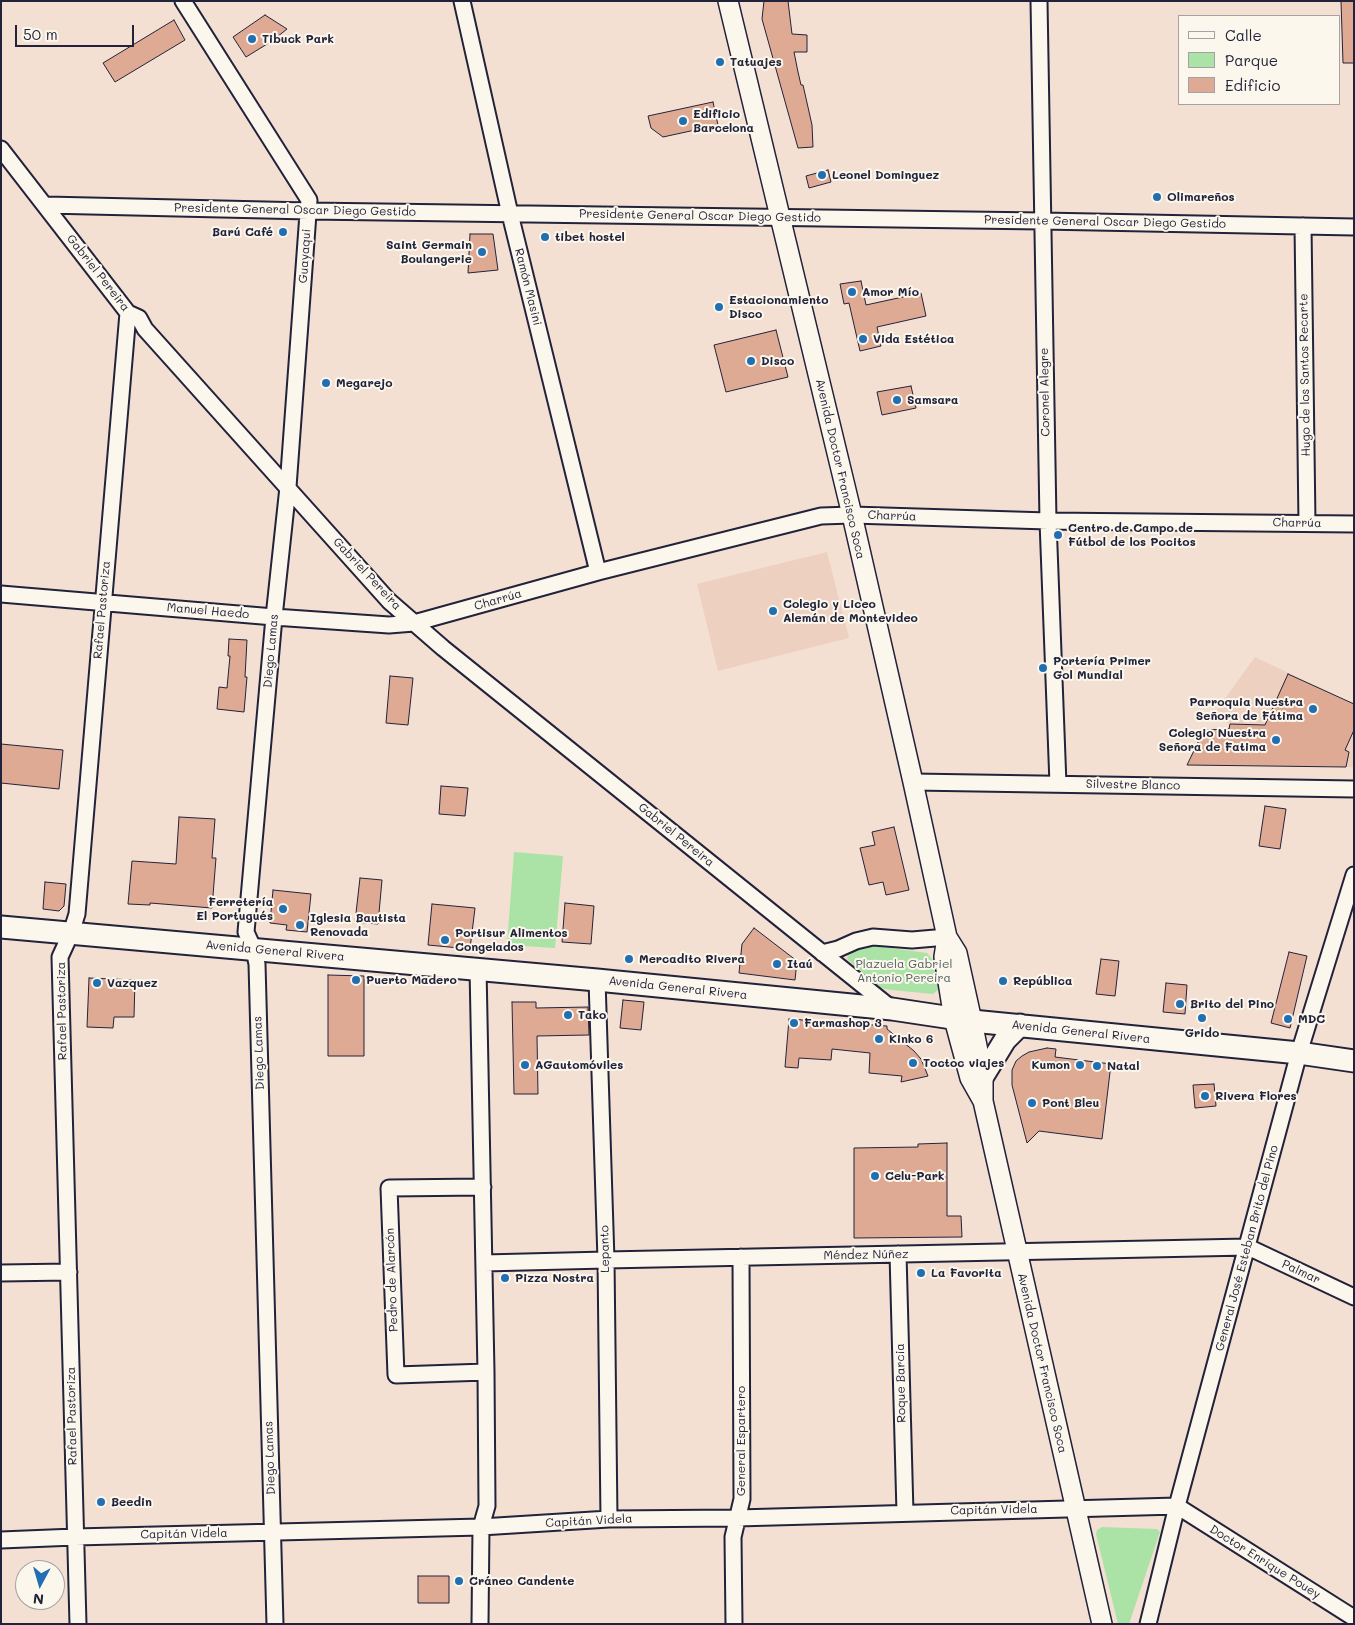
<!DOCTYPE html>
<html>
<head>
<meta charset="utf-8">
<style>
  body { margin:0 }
  #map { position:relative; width:1355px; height:1625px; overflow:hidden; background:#f3e0d2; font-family:Mali,sans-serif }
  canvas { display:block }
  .frame { position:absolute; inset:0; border:2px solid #22223b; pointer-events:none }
  .legend { position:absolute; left:1178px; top:15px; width:162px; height:90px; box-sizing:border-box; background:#fbf7ec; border:1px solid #a4a2a5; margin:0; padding:6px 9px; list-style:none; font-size:15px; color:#22223b }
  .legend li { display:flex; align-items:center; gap:10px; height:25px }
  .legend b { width:25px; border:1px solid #a4a2a5 }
  .north { position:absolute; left:15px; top:1560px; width:50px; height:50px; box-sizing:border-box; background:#fbf7ec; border:1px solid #a4a2a5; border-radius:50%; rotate:186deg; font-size:14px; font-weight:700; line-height:20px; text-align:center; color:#22223b }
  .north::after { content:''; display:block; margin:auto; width:18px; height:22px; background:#1f6fb2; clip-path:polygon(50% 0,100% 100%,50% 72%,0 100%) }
  .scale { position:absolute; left:15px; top:25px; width:119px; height:22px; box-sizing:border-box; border:2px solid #22223b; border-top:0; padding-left:6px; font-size:15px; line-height:18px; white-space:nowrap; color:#22223b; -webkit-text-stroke:4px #fbf7ec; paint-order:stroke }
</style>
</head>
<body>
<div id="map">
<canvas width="1355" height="1625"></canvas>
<div class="frame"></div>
<ul class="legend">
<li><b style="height:6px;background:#fbf7ec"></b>Calle</li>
<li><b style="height:14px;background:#abe3a6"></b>Parque</li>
<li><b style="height:14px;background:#dfaa94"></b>Edificio</li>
</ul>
<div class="north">N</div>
<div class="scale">50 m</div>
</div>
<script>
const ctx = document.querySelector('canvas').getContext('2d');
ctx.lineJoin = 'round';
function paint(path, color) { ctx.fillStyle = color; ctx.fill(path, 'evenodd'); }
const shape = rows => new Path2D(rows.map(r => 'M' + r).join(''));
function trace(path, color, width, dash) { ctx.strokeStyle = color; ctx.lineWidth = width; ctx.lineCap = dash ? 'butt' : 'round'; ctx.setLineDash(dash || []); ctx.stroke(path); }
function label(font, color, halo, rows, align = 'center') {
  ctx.font = font + ' Mali,sans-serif'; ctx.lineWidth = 4; ctx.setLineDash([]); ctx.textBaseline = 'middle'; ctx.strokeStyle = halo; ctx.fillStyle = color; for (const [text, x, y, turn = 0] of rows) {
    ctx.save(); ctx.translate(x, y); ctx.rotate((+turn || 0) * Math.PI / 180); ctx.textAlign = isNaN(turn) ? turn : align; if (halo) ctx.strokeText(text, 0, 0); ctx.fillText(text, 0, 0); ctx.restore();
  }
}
paint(shape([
  [827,552,849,638,718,671,697,584],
  [1255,657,1354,704,1354,767,1224,765,1230,725,1213,715]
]), '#edd0bf');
paint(shape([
  [514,852,563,856,555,948,507,945],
  [868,945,927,953,933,960,940,987,938,990,933,994,891,990,881,988,847,959,848,956,857,949],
  [1102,1527,1157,1529,1160,1532,1129,1624,1118,1624,1096,1534,1097,1530]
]), '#abe3a6');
const building = shape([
  [764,1,788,1,792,34,807,35,807,52,794,52,798,72,801,85,803,85,812,125,813,147,798,148,762,19,764,1],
  [1341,1,1354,1,1354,63,1343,63,1341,1],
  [265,15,287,29,272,41,246,57,233,37,265,15],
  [174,20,185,40,115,82,103,63,174,20],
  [713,102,718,125,663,137,651,128,648,116,713,102],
  [828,170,831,182,809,188,806,176,828,170],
  [470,234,493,234,498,270,468,273,470,234],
  [861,281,866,305,921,293,926,316,877,327,881,346,860,351,849,303,844,304,840,284,861,281],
  [776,330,788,377,726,392,714,345,776,330],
  [911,386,916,408,882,415,877,392,911,386],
  [229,639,247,640,245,677,247,677,244,712,217,709,219,687,227,688,230,656,228,656,229,639],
  [1288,674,1354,704,1354,730,1345,750,1349,752,1346,767,1187,765,1204,730,1229,729,1230,724,1265,725,1288,674],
  [390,676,413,678,408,725,386,723,390,676],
  [1,744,63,750,59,789,1,783,1,744],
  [441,786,468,788,465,816,439,814,441,786],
  [1265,806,1286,809,1280,849,1259,846,1265,806],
  [179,817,215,819,212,858,216,858,212,908,150,903,150,905,128,904,132,861,176,864,179,817],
  [894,827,909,890,886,895,883,882,869,885,860,848,875,845,872,832,894,827],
  [360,878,382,880,378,924,355,922,360,878],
  [45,882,66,884,64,906,59,911,43,909,45,882],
  [273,890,311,894,307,932,286,930,287,925,270,923,273,890],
  [565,903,594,906,591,944,562,942,565,903],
  [432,904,475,908,470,949,428,945,432,904],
  [754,928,797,961,795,980,739,973,742,944,754,928],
  [1289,952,1307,956,1290,1028,1271,1023,1289,952],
  [1101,959,1119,961,1115,996,1096,994,1101,959],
  [328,975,364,976,364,1056,328,1056,328,975],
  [89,978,135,980,134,1017,114,1017,113,1028,87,1027,89,978],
  [1166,983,1187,985,1185,1014,1163,1012,1166,983],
  [623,1000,644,1002,641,1030,620,1028,623,1000],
  [512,1002,536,1002,536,1008,588,1007,589,1035,537,1036,538,1094,514,1094,512,1002],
  [789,1019,887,1026,887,1029,914,1051,921,1059,928,1076,901,1082,902,1076,869,1073,870,1053,832,1049,831,1060,799,1058,798,1068,785,1067,789,1019],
  [1047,1048,1056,1049,1055,1057,1111,1064,1102,1139,1039,1131,1027,1143,1012,1085,1012,1070,1016,1061,1022,1056,1029,1052,1047,1048],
  [1214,1084,1216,1106,1195,1108,1193,1085,1214,1084],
  [947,1143,947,1216,961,1216,962,1237,854,1238,854,1148,918,1147,918,1144,947,1143],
  [418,1576,449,1576,449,1603,418,1603,418,1576]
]);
paint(building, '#dfaa94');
trace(building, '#22223b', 1);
const minor = shape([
  [183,1,309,200,288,487,274,617,246,932,254,950,257,964,275,1624],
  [462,1,510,214,598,572],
  [1039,1,1048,521,1058,784],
  [1,149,128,313,139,318,145,329,389,601,443,648,891,1008],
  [46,205,309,211,1042,221,1354,227],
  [1303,226,1307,523],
  [1,594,274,617,389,625,414,623,598,572,821,516,852,515,1048,521,1354,524],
  [913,782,1354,789],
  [822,953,838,949,856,941,873,937,912,940,947,937],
  [478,968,486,1372,487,1506,481,1527,480,1624],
  [597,980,606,1260,609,1519],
  [483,1187,389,1188,396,1375,486,1372],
  [898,1254,905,1513],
  [484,1263,606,1260,1248,1247,1354,1297],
  [1,1273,69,1272],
  [1,1540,75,1537,481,1527,609,1519,737,1518,1177,1506,1354,1618],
  [78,1624,60,957,71,933,77,914,128,313],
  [734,1624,733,1537,742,1499,741,1257],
  [1148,1624,1177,1506,1299,1053,1354,875]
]);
const tertiary = shape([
  [728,1,852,515,913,782,947,937,957,953,972,1021,983,1076,983,1101,1102,1624],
  [947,937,944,957,954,1019,970,1078,983,1101]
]);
const secondary = shape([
  [1,927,597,980,892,1009,972,1021,1299,1053,1354,1061],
  [983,1076,1005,1040,1020,1025]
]);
trace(minor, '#22223b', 19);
trace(tertiary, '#22223b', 22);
trace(secondary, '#22223b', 25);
trace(minor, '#fbf7ec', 15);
trace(tertiary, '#fbf7ec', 19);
trace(secondary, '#fbf7ec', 21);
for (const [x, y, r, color] of [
  [252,39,5,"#1f6fb2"],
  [720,62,5,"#1f6fb2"],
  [683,121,5,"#1f6fb2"],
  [822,175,5,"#1f6fb2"],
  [1157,197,5,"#1f6fb2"],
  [283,232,5,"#1f6fb2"],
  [545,237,5,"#1f6fb2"],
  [482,252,5,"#1f6fb2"],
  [852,292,5,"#1f6fb2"],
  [719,307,5,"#1f6fb2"],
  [863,339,5,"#1f6fb2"],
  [751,361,5,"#1f6fb2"],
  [326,383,5,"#1f6fb2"],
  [897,400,5,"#1f6fb2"],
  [1058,535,5,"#1f6fb2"],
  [773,611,5,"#1f6fb2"],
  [1043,668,5,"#1f6fb2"],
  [1313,709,5,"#1f6fb2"],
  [1276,740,5,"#1f6fb2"],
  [283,909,5,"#1f6fb2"],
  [300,925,5,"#1f6fb2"],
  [445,940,5,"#1f6fb2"],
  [629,959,5,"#1f6fb2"],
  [777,964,5,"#1f6fb2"],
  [356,980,5,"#1f6fb2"],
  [1003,981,5,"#1f6fb2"],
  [97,983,5,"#1f6fb2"],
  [1180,1004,5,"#1f6fb2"],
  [568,1015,5,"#1f6fb2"],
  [1202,1018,5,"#1f6fb2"],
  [1288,1019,5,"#1f6fb2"],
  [794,1023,5,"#1f6fb2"],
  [879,1039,5,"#1f6fb2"],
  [913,1063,5,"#1f6fb2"],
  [525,1065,5,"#1f6fb2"],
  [1080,1065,5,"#1f6fb2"],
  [1097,1066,5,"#1f6fb2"],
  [1205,1096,5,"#1f6fb2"],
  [1032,1103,5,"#1f6fb2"],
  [875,1176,5,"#1f6fb2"],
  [921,1273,5,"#1f6fb2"],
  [505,1278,5,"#1f6fb2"],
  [101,1502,5,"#1f6fb2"],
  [459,1581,5,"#1f6fb2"]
]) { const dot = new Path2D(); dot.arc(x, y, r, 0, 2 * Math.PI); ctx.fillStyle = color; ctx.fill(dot); trace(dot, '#fbf7ec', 2); }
label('bold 12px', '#22223b', '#fbf7ec', [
  ["Tibuck Park",262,39],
  ["Tatuajes",730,62],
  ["Edificio",693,114],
  ["Barcelona",693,128],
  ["Leonel Dominguez",832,175],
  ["Olimareños",1167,197],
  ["Barú Café",273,232,"right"],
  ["tibet hostel",555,237],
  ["Saint Germain",472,245,"right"],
  ["Boulangerie",472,259,"right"],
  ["Amor Mío",862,292],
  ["Estacionamiento",729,300],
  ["Disco",729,314],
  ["Vida Estética",873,339],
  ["Disco",761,361],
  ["Megarejo",336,383],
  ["Samsara",907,400],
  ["Centro de Campo de",1068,528],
  ["Fútbol de los Pocitos",1068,542],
  ["Colegio y Liceo",783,604],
  ["Alemán de Montevideo",783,618],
  ["Portería Primer",1053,661],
  ["Gol Mundial",1053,675],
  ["Parroquia Nuestra",1303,702,"right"],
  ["Señora de Fátima",1303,716,"right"],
  ["Colegio Nuestra",1266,733,"right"],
  ["Señora de Fatima",1266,747,"right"],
  ["Ferretería",273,902,"right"],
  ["El Portugués",273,916,"right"],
  ["Iglesia Bautista",310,918],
  ["Renovada",310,932],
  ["Portisur Alimentos",455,933],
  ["Congelados",455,947],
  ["Mercadito Rivera",639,959],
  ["Itaú",787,964],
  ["Puerto Madero",366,980],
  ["República",1013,981],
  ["Vazquez",107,983],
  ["Brito del Pino",1190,1004],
  ["Tako",578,1015],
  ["MDC",1298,1019],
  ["Farmashop 3",804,1023],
  ["Grido",1202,1033,"center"],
  ["Kinko 6",889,1039],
  ["Toctoc viajes",923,1063],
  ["AGautomóviles",535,1065],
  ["Kumon",1070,1065,"right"],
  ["Natal",1107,1066],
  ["Rivera Flores",1215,1096],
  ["Pont Bleu",1042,1103],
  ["Celu-Park",885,1176],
  ["La Favorita",931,1273],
  ["Pizza Nostra",515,1278],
  ["Beedin",111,1502],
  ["Cráneo Candente",469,1581]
], 'left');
label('12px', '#22223b', '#fbf7ec', [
  ["Presidente General Oscar Diego Gestido",295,210,1],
  ["Presidente General Oscar Diego Gestido",700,216,1],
  ["Presidente General Oscar Diego Gestido",1105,222,1],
  ["Guayaqui",305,256,-86],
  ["Gabriel Pereira",98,273,52],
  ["Ramón Masini",528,287,76],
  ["Hugo de los Santos Recarte",1305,375,-91],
  ["Coronel Alegre",1045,392,-91],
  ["Avenida Doctor Francisco Soca",840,469,77],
  ["Charrúa",892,516,2],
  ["Charrúa",1297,523,1],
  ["Gabriel Pereira",367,574,47],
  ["Charrúa",498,600,-16],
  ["Rafael Pastoriza",102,610,-85],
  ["Manuel Haedo",208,611,5],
  ["Diego Lamas",271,651,-85],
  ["Silvestre Blanco",1133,785,1],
  ["Gabriel Pereira",676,835,39],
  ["Avenida General Rivera",275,951,5],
  ["Avenida General Rivera",678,988,6],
  ["Rafael Pastoriza",62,1011,-91],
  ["Avenida General Rivera",1081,1032,6],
  ["Diego Lamas",259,1053,-92],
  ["General José Esteban Brito del Pino",1247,1248,-75],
  ["Lepanto",605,1249,-91],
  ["Méndez Núñez",866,1255,-1],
  ["Palmar",1301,1272,25],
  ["Pedro de Alarcón",392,1280,-92],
  ["Avenida Doctor Francisco Soca",1042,1363,77],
  ["Roque Barcia",901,1383,-91],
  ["Rafael Pastoriza",72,1416,-91],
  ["General Espartero",741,1441,-90],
  ["Diego Lamas",270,1458,-92],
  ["Capitán Videla",994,1510,-1],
  ["Capitán Videla",589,1521,-3],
  ["Capitán Videla",184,1534,-1],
  ["Doctor Enrique Pouey",1265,1562,32]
]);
label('12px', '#4b5c5b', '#fbf7ec', [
  ["Plazuela Gabriel",904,964],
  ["Antonio Pereira",904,978]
]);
</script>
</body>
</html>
